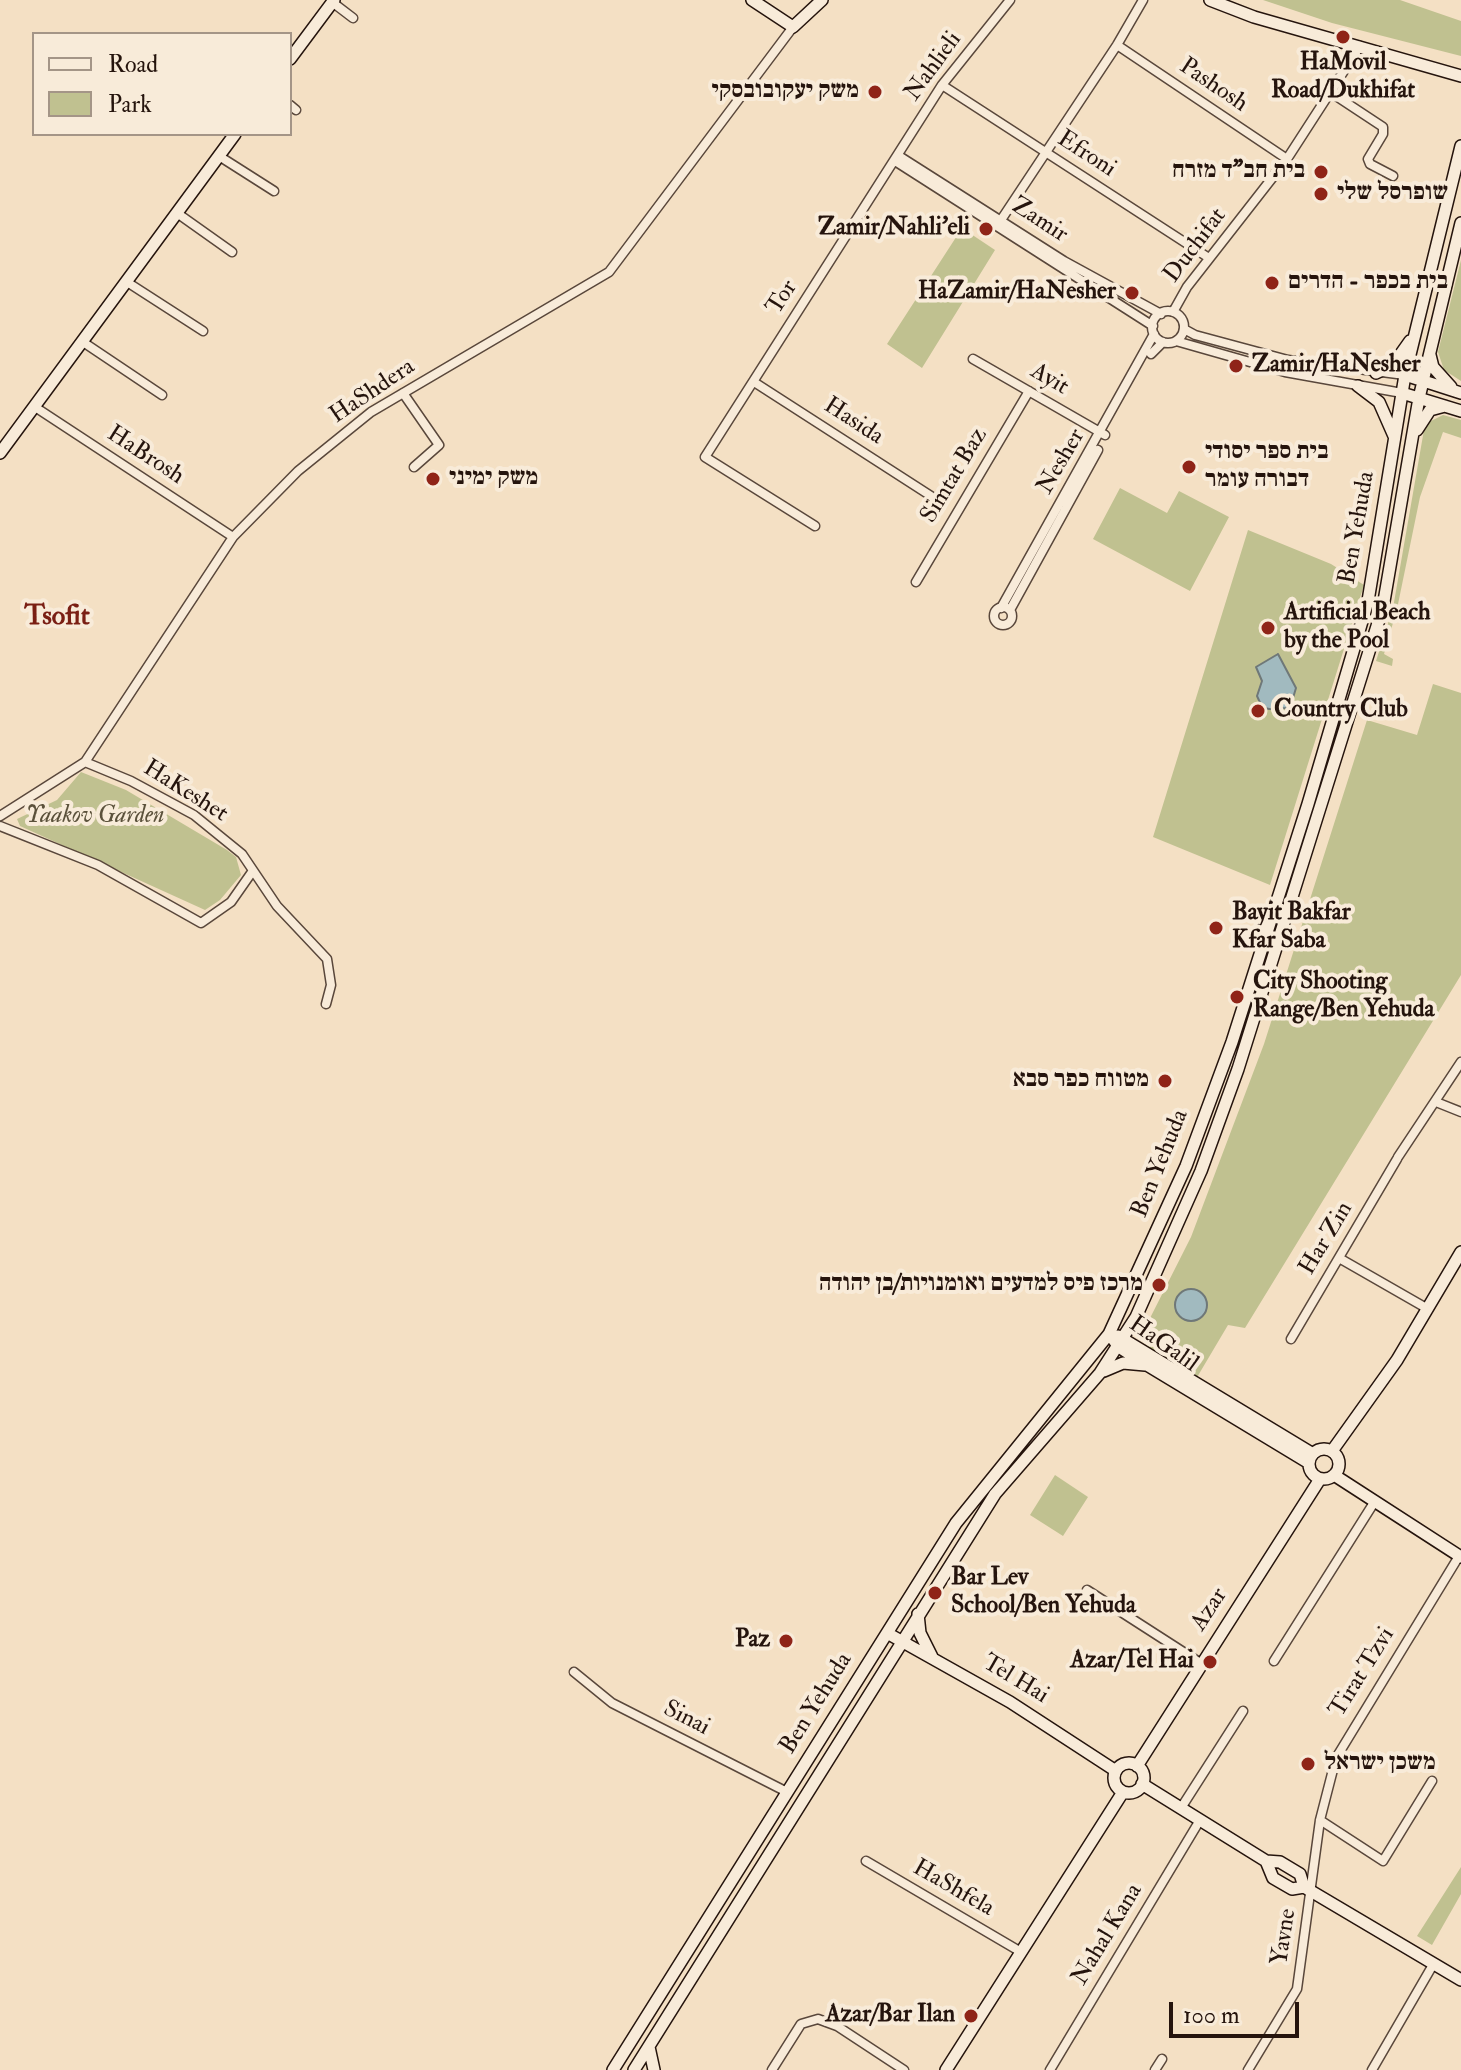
<!DOCTYPE html>
<html>
<head>
<meta charset="utf-8">
<style>
  body { margin:0 }
  #map { position:relative; width:1461px; height:2070px; overflow:hidden; background:#f4e0c4; font-family:"IM FELL Double Pica",serif }
  canvas { display:block }
  .legend { position:absolute; left:32px; top:32px; width:260px; height:104px; box-sizing:border-box; background:#f8ebd9; border:2px solid #a49587; margin:0; padding:10px 14px; list-style:none; font-size:24px; color:#25140d }
  .legend li { display:flex; align-items:center; gap:16px; height:40px }
  .legend b { width:40px; border:2px solid #a49587 }
  .scale { position:absolute; left:1169px; top:2002px; width:130px; height:36px; box-sizing:border-box; border:4px solid #25140d; border-top:0; padding-left:10px; font-size:24px; line-height:28px; white-space:nowrap; color:#25140d; -webkit-text-stroke:6px #f8ebd9; paint-order:stroke }
</style>
</head>
<body>
<div id="map">
<canvas width="1461" height="2070"></canvas>
<ul class="legend">
<li><b style="height:10px;background:#f8ebd9"></b>Road</li>
<li><b style="height:22px;background:#c0c190"></b>Park</li>
</ul>
<div class="scale">100 m</div>
</div>
<script>
const ctx = document.querySelector('canvas').getContext('2d');
ctx.lineJoin = 'round';
function paint(path, color) { ctx.fillStyle = color; ctx.fill(path, 'evenodd'); }
const shape = rows => new Path2D(rows.map(r => 'M' + r).join(''));
function trace(path, color, width, dash) { ctx.strokeStyle = color; ctx.lineWidth = width; ctx.lineCap = dash ? 'butt' : 'round'; ctx.setLineDash(dash || []); ctx.stroke(path); }
function label(font, color, halo, rows, align = 'center') {
  ctx.font = font + ' "IM FELL Double Pica","Frank Ruhl Libre",serif'; ctx.lineWidth = 8; ctx.setLineDash([]); ctx.textBaseline = 'middle'; ctx.strokeStyle = halo; ctx.fillStyle = color; for (const [text, x, y, turn = 0] of rows) {
    ctx.save(); ctx.translate(x, y); ctx.rotate((+turn || 0) * Math.PI / 180); ctx.textAlign = isNaN(turn) ? turn : align; if (halo) ctx.strokeText(text, 0, 0); ctx.fillText(text, 0, 0); ctx.restore();
  }
}
paint(shape([
  [1263,0,1400,0,1461,21,1461,56,1332,23],
  [962,228,995,250,922,368,887,344],
  [1461,260,1461,381,1444,370,1438,352],
  [1443,415,1461,420,1461,438,1443,432,1420,497,1397,609,1384,654,1393,659,1392,666,1376,661,1393,608,1425,424],
  [1120,488,1167,513,1179,491,1229,517,1190,591,1093,539],
  [1248,530,1331,564,1364,585,1270,885,1153,837],
  [1433,684,1461,693,1461,975,1245,1328,1228,1325,1196,1379,1148,1349,1144,1330,1191,1237,1264,1044,1367,720,1417,735],
  [81,772,126,790,227,850,236,857,241,875,220,900,205,910,20,826,17,819,57,800],
  [1055,1475,1088,1497,1063,1536,1030,1515],
  [1461,1867,1461,1894,1432,1945,1417,1936]
]), '#c0c190');
const water = shape([
  [1278,654,1296,688,1290,708,1269,709,1262,707,1257,696,1262,681,1256,667,1278,654],
  '1175 1305a16 16 0 1 1 32 0a16 16 0 1 1-32 0Z'
]);
paint(water, '#a1babf');
trace(water, '#6f7878', 2);
const street = shape([
  [332,2,353,18],
  [1117,45,1287,159],
  [942,85,1209,258],
  [1330,92,1383,127,1383,134,1368,159,1370,164,1393,176],
  [290,105,296,110],
  [219,156,274,191],
  [899,156,1064,261,1161,314],
  [895,161,1153,326],
  [177,213,232,252],
  [1001,220,1117,45,1143,0],
  [127,282,203,331],
  '1152 327a16 16 0 1 1 32 0a16 16 0 1 1-32 0Z',
  [1173,312,1187,287,1287,159,1360,46],
  [1184,329,1195,335,1288,360,1405,375],
  [1176,341,1285,372,1402,393],
  [83,342,162,395],
  [1151,354,1163,342],
  [973,359,1105,435],
  [754,382,931,496],
  [403,393,439,445,414,467],
  [35,407,233,537],
  [815,526,705,457,942,85,1010,0],
  [916,582,1029,391],
  '994 616a9 9 0 1 1 18 0a9 9 0 1 1-18 0Z',
  [1001,608,1154,334],
  [1010,610,1098,450],
  [85,762,131,781,194,815,242,854,277,906,327,959,331,985,326,1004],
  [0,816,85,762,233,537,298,471,371,412,609,272,793,27],
  [0,826,98,865,201,923,231,902,252,872],
  [1436,1102,1461,1112],
  [1398,1157,1461,1062],
  [1339,1258,1428,1309],
  [1291,1339,1397,1159],
  [1087,1590,1202,1664],
  [1274,1661,1375,1501],
  [574,1672,612,1703,787,1792],
  [1181,1808,1243,1711],
  [1320,1820,1383,1861,1432,1781],
  [866,1861,1021,1952],
  [772,2070,801,2024,818,2019,837,2026,904,2070],
  [1050,2070,1200,1820],
  [1155,2070,1162,2059],
  [1248,2070,1297,1989,1320,1820,1336,1758,1459,1556],
  [1372,2070,1434,1963]
]);
const secondary = shape([
  [752,0,793,27,822,0],
  [1210,0,1254,17,1461,76],
  [290,59,334,0],
  [1430,355,1433,367,1451,387],
  [1376,373,1393,365,1410,341],
  [1405,375,1461,393],
  [1358,386,1379,402,1394,436],
  [1402,393,1461,411],
  [1417,430,1430,410,1445,406],
  [0,453,235,134],
  [1109,1334,1119,1347,1147,1365,1309,1463],
  [1118,1336,1313,1454],
  [1104,1371,1123,1363,1145,1365],
  '1309 1464a15 15 0 1 1 30 0a15 15 0 1 1-30 0Z',
  [1332,1451,1397,1360,1461,1252],
  [1334,1475,1461,1557],
  [918,1614,920,1633,932,1657],
  [887,1633,1010,1702,1116,1771],
  '1114 1778a15 15 0 1 1 30 0a15 15 0 1 1-30 0Z',
  [1137,1766,1320,1479],
  [1142,1784,1266,1861,1280,1862,1300,1874,1304,1887,1461,1980],
  [1266,1861,1273,1878,1292,1889,1304,1887],
  [649,2047,654,2070],
  [613,2070,956,1523,1109,1334,1186,1166,1232,1042,1308,804,1368,601,1405,375,1461,146],
  [634,2070,995,1494,1100,1373,1136,1317,1201,1171,1238,1069,1383,607,1419,398,1461,223],
  [946,2070,1123,1792]
]);
trace(street, '#59473b', 11);
trace(secondary, '#25140d', 14);
trace(street, '#f8ebd9', 8);
trace(secondary, '#f8ebd9', 11);
for (const [x, y, r, color] of [
  [1343,37,8,"#8f2418"],
  [875,92,8,"#8f2418"],
  [1321,172,8,"#8f2418"],
  [1321,194,8,"#8f2418"],
  [986,229,8,"#8f2418"],
  [1272,283,8,"#8f2418"],
  [1132,293,8,"#8f2418"],
  [1236,366,8,"#8f2418"],
  [1189,467,8,"#8f2418"],
  [433,479,8,"#8f2418"],
  [1268,628,8,"#8f2418"],
  [1258,711,8,"#8f2418"],
  [1216,928,8,"#8f2418"],
  [1237,997,8,"#8f2418"],
  [1165,1081,8,"#8f2418"],
  [1159,1285,8,"#8f2418"],
  [935,1593,8,"#8f2418"],
  [786,1641,8,"#8f2418"],
  [1210,1662,8,"#8f2418"],
  [1308,1764,8,"#8f2418"],
  [971,2016,8,"#8f2418"]
]) { const dot = new Path2D(); dot.arc(x, y, r, 0, 2 * Math.PI); ctx.fillStyle = color; ctx.fill(dot); trace(dot, '#f8ebd9', 3); }
label('bold 24px', '#25140d', '#f8ebd9', [
  ["HaMovil",1343,64,"center"],
  ["Road/Dukhifat",1343,92,"center"],
  ["משק יעקובובסקי",859,92,"right"],
  ["בית חב\"ד מזרח",1305,172,"right"],
  ["שופרסל שלי",1337,194],
  ["Zamir/Nahli'eli",970,229,"right"],
  ["בית בכפר - הדרים",1288,283],
  ["HaZamir/HaNesher",1116,293,"right"],
  ["Zamir/HaNesher",1252,366],
  ["בית ספר יסודי",1205,453],
  ["דבורה עומר",1205,481],
  ["משק ימיני",449,479],
  ["Artificial Beach",1284,614],
  ["by the Pool",1284,642],
  ["Country Club",1274,711],
  ["Bayit Bakfar",1232,914],
  ["Kfar Saba",1232,942],
  ["City Shooting",1253,983],
  ["Range/Ben Yehuda",1253,1011],
  ["מטווח כפר סבא",1149,1081,"right"],
  ["מרכז פיס למדעים ואומנויות/בן יהודה",1143,1285,"right"],
  ["Bar Lev",951,1579],
  ["School/Ben Yehuda",951,1607],
  ["Paz",770,1641,"right"],
  ["Azar/Tel Hai",1194,1662,"right"],
  ["משכן ישראל",1324,1764],
  ["Azar/Bar Ilan",955,2016,"right"]
], 'left');
label('24px', '#25140d', '#f8ebd9', [
  ["Nahlieli",934,67,-54],
  ["Pashosh",1213,86,34],
  ["Efroni",1086,155,33],
  ["Zamir",1039,221,33],
  ["Duchifat",1196,246,-53],
  ["Tor",783,298,-57],
  ["Ayit",1049,380,30],
  ["HaShdera",373,392,-34],
  ["Hasida",853,422,33],
  ["HaBrosh",145,456,33],
  ["Nesher",1062,462,-60],
  ["Simtat Baz",955,476,-59],
  ["Ben Yehuda",1358,528,-80],
  ["HaKeshet",185,792,32],
  ["Ben Yehuda",1161,1164,-68],
  ["Har Zin",1327,1239,-59],
  ["HaGalil",1163,1345,35],
  ["Azar",1210,1610,-57],
  ["Tirat Tzvi",1363,1673,-58],
  ["Tel Hai",1015,1680,31],
  ["Ben Yehuda",817,1704,-58],
  ["Sinai",686,1719,27],
  ["HaShfela",953,1889,30],
  ["Nahal Kana",1108,1935,-59],
  ["Yavne",1285,1937,-81]
]);
label('italic 24px', '#5b513b', '#f8ebd9', [
  ["Yaakov Garden",95,817]
]);
label('bold 28px', '#7a1f14', '#f8ebd9', [
  ["Tsofit",57,618]
]);
</script>
</body>
</html>
